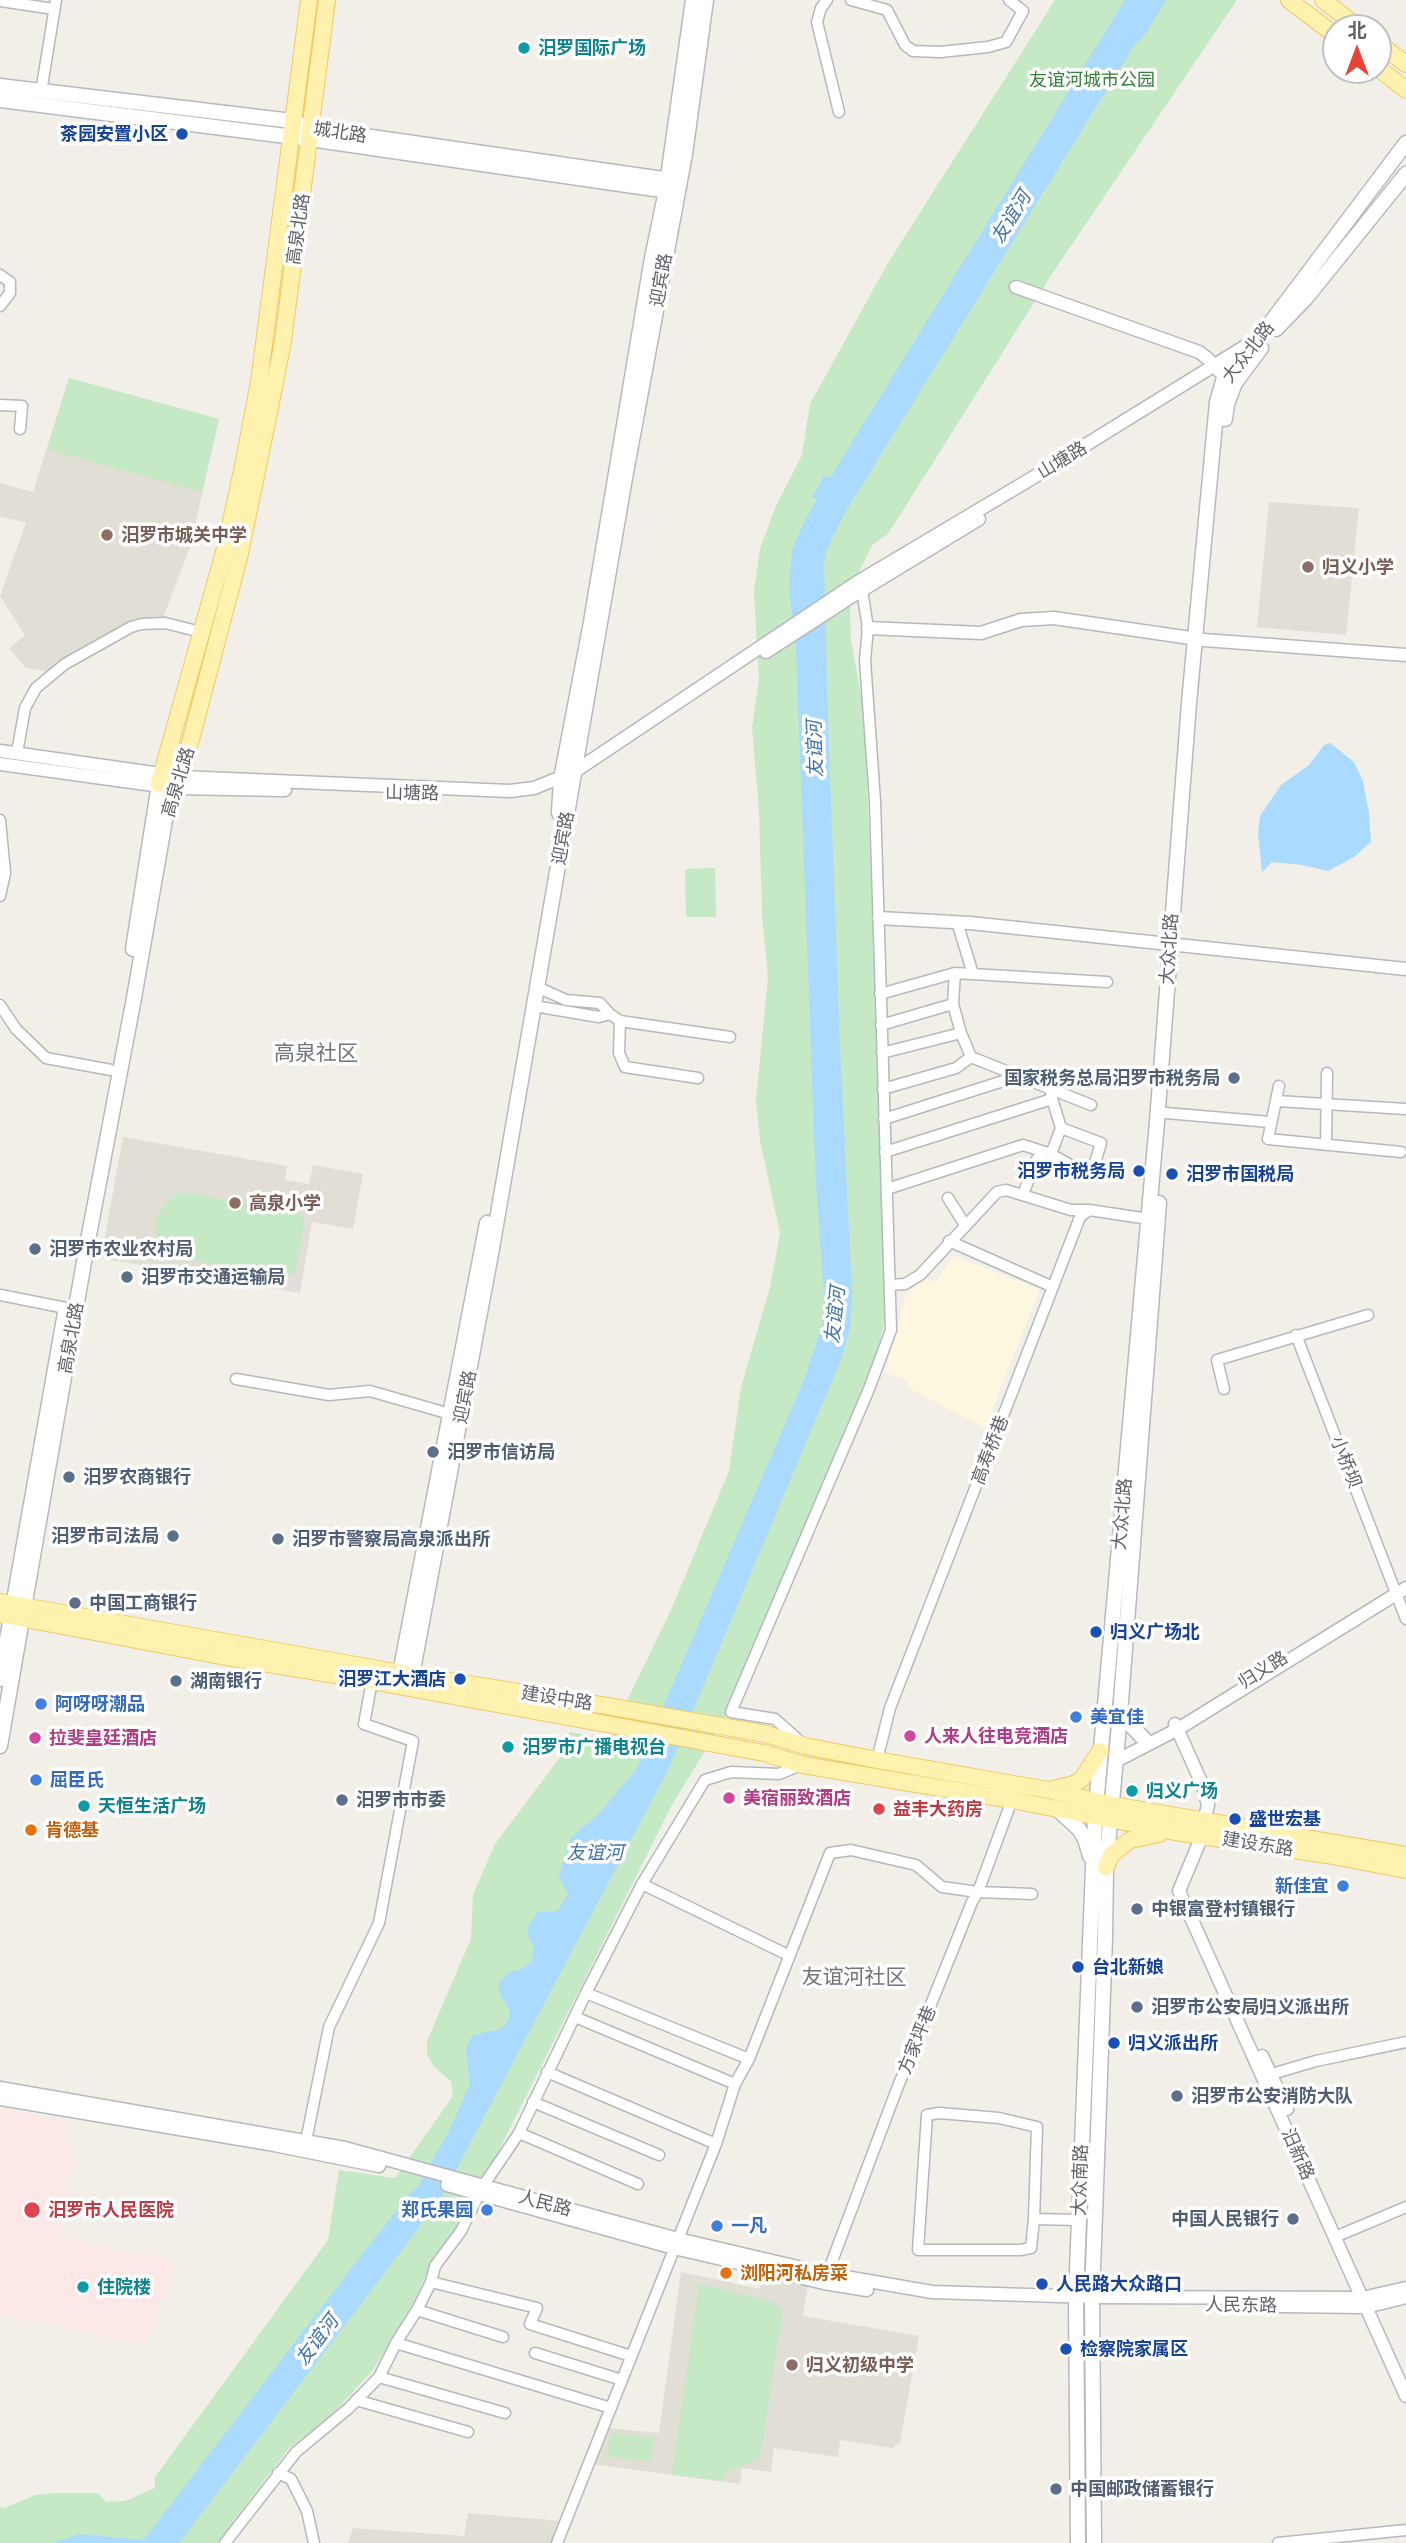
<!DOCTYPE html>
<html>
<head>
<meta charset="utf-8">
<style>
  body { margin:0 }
  #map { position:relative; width:1406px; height:2543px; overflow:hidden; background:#f1efe8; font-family:Commissioner,"Noto Sans SC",sans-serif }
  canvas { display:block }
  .north { position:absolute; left:1322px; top:14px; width:70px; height:70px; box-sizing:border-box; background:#fff; border:2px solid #bfc1c3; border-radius:50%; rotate:0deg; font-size:19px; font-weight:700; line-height:28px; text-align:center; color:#5f6368 }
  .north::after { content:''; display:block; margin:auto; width:24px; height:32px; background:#ea4335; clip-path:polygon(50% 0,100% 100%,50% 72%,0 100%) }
</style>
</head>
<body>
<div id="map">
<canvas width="1406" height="2543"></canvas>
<div class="north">北</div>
</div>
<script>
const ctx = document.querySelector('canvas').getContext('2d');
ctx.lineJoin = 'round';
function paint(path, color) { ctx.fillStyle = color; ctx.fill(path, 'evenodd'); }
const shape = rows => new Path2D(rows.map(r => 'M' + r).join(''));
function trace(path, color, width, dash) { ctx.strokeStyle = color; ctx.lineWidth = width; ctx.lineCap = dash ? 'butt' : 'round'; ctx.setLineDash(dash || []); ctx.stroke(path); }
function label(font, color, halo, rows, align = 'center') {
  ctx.font = font + ' Commissioner,"Noto Sans SC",sans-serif'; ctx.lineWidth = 7; ctx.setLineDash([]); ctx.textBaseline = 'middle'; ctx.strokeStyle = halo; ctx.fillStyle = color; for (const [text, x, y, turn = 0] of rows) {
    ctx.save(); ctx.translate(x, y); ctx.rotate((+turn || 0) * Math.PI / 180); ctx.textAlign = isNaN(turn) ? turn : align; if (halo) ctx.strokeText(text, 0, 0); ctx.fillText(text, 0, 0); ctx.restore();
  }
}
paint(shape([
  [953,1256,1040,1289,985,1428,908,1388,910,1382,885,1372,905,1298,923,1278,936,1283]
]), '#fef7e0');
paint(shape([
  [69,378,219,419,190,547,163,618,134,619,46,671,26,668,9,648,25,635,0,596,26,522,0,517,0,483,33,492],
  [1269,502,1359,508,1346,635,1257,627],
  [123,1137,287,1166,285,1180,309,1184,313,1165,363,1174,353,1229,312,1222,300,1293,101,1258],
  [681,2272,760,2289,764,2273,808,2284,803,2316,919,2336,900,2443,892,2448,840,2440,838,2457,774,2448,771,2472,742,2468,740,2484,592,2464,607,2428,659,2433],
  [468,2513,561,2521,552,2543,348,2543,353,2528,464,2536]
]), '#e1ded6');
paint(shape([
  [0,2108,70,2121,71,2156,76,2159,59,2236,174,2260,168,2299,160,2299,146,2345,0,2315]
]), '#fce8e6');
paint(shape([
  [1055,0,1237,0,1052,274,888,534,872,545,855,580,850,605,851,640,864,712,885,1211,885,1319,873,1370,723,1722,673,1803,459,2230,432,2264,406,2317,372,2371,334,2413,289,2448,217,2543,0,2543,0,2507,4,2508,35,2495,54,2493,98,2493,106,2502,125,2501,155,2488,155,2477,328,2240,339,2170,395,2178,453,2096,451,2081,434,2067,427,2054,427,2041,471,1939,473,1895,495,1844,561,1756,569,1732,609,1738,671,1610,729,1471,741,1387,770,1288,780,1233,760,1140,756,1100,768,978,762,913,759,810,752,728,759,679,754,591,760,549,775,508,802,455,810,404,888,263],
  [69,378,219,419,202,492,47,449],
  [715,868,716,917,686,917,685,869],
  [179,1194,194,1194,299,1214,304,1220,304,1226,295,1273,281,1276,137,1250,139,1240,157,1243,156,1220,160,1212,166,1203],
  [699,2284,773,2302,783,2310,760,2458,725,2473,723,2481,672,2475],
  [611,2433,654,2438,650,2462,607,2456]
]), '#c5e8c5');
paint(shape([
  [1125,0,1166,0,1146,33,1134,46,843,516,826,552,824,564,827,688,840,1046,852,1292,850,1329,840,1362,668,1770,440,2200,179,2543,53,2543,79,2534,139,2540,146,2537,363,2253,409,2195,419,2185,451,2127,470,2084,466,2052,468,2043,473,2035,501,2029,509,2019,510,2011,500,1994,499,1982,509,1972,522,1969,532,1962,534,1948,528,1935,528,1927,538,1912,553,1912,559,1909,568,1895,559,1876,571,1838,581,1828,596,1817,636,1770,804,1380,823,1323,824,1294,816,1186,796,649,789,589,792,550,806,518,817,500,812,497,824,476,830,478],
  [1330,743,1354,762,1363,781,1369,813,1371,842,1354,857,1328,871,1302,865,1272,862,1262,872,1258,833,1260,816,1281,785,1309,765,1324,745]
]), '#aadaff');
const minor = shape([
  [827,0,821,8,817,22,839,112],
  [851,0,887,10,905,45,913,51,940,52,988,47,1006,42,1023,11,1009,0],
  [0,1,54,9],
  [41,92,56,0],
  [0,275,10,282,10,293,0,306],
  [0,405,22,406,20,429],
  [17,753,25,708,36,688,65,664,131,627,142,624,165,623,201,632],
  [0,820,5,873,0,896],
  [957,922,973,974],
  [537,987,566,1000,600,1003,610,1014],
  [880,994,955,973,1107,982],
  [953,1004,961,1033],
  [0,1005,16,1029,46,1058,111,1070],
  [534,1006,599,1017,610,1014,620,1021,619,1053,625,1067,698,1078],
  [620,1021,730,1037],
  [881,1025,953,1004,955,973],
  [882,1053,961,1033,971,1057,1091,1105],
  [1279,1086,1268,1139,1401,1152],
  [883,1089,956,1068,971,1057],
  [1277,1101,1406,1109],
  [1166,1113,1270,1122],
  [884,1119,1019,1076],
  [1326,1145,1327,1073],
  [885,1152,1052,1099],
  [887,1189,1023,1145,1051,1154,1079,1170,1093,1169,1101,1143,1061,1128],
  [1023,1194,1037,1159,1051,1154,1061,1128,1051,1095],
  [948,1198,965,1225],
  [949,1241,1053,1287],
  [890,1285,905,1284,920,1275,997,1192,1006,1190,1071,1210,1089,1210],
  [0,1295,66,1308],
  [1296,1335,1406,1619],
  [236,1379,329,1395,370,1391,450,1414],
  [1224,1389,1217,1360,1368,1315],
  [803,1744,775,1719,731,1712,869,1389,891,1330,875,801,865,660,868,628,862,590],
  [877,1760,890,1708,1080,1217,1089,1210,1155,1220],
  [642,1884,788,1955],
  [586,1993,749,2059],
  [575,2017,735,2084],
  [547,2072,716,2144],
  [1265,2076,1316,2061,1406,2042],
  [533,2102,659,2155],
  [519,2133,638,2184],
  [306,2141,329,2027,379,1923,413,1741,364,1724,372,1681],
  [1034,2219,1031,2248,1020,2250,918,2250,927,2115,939,2113,999,2118,1037,2127,1034,2219,1078,2220],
  [1335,2237,1406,2207],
  [825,2280,895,2094,972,1902,978,1892,1012,1800],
  [431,2282,537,2308,530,2324,631,2356],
  [417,2310,503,2337],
  [396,2343,611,2408],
  [535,2353,622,2380],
  [379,2377,505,2413],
  [356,2400,468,2432],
  [278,2473,291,2479,307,2511,314,2543],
  [225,2543,296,2452,349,2408,379,2377,396,2343,417,2310,431,2282,435,2266,461,2231,483,2186,519,2133,586,1993,642,1884,705,1780,731,1772,779,1774,801,1765],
  [557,2543,716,2144,735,2084,749,2059,830,1853,851,1850,916,1865,942,1887,978,1892,1032,1894],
  [1278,2543,1406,2530]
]);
const tertiary = shape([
  [1016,287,1199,352,1207,358,1220,372],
  [868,628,981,633,1021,620,1054,618,1204,640,1406,655],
  [766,652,854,595,979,519],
  [0,751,181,777,510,791,534,788,574,772,856,583,1029,480,1252,342],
  [0,764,175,788,285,790],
  [879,918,970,923,1406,969],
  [1175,1724,1203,1786,1208,1805,1204,1821],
  [1116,1761,1178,1729,1406,1588],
  [1202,1836,1179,1891,1406,2396],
  [1262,2056,1287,2109],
  [0,2088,345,2148,678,2239,828,2274,932,2292,1092,2297,1362,2298,1406,2288],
  [0,2099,269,2144,379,2166],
  [447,2185,674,2248,824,2283,867,2290],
  [1280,2306,1366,2307,1406,2297]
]);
const secondary = shape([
  [0,86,292,121,309,128,677,181],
  [0,100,310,139,675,192],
  [1276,329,1306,298,1406,174],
  [1225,419,1227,404,1235,383,1261,348],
  [559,813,561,779,591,622,652,258,666,191,693,0],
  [133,949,159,784],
  [400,1673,487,1223],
  [412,1675,491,1254,625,478,685,154,706,0],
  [0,1679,65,1313],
  [1120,1714,1145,1740],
  [0,1746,85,1256,134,998,168,803,181,777],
  [1056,1808,1079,1829,1085,1839,1090,1856],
  [1078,2543,1076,2296,1095,1817,1157,1122,1189,703,1217,402,1224,378,1259,338,1406,143],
  [1094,2543,1092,2297,1105,1938,1106,1867,1120,1714,1159,1203]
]);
const primary = shape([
  [1289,0,1336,36],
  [1323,0,1359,28],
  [1378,43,1406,64],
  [1378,68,1406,90],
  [181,777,239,558,268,418,283,341,327,0],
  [159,784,226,545,243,466,259,382,309,0],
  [0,1602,412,1675,607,1706,766,1734,805,1746,877,1760,1048,1790,1112,1805,1406,1855],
  [0,1614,226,1657,372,1681,764,1753,803,1765,1012,1800,1175,1832,1327,1855,1406,1870],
  [1053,1789,1074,1784,1082,1779,1100,1751],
  [1106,1867,1111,1855,1130,1840,1159,1834]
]);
trace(minor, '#b5b8bc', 13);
trace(tertiary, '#b5b8bc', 15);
trace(secondary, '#b6babf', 17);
trace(primary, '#f2c960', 18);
trace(minor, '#fff', 10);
trace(tertiary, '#fff', 12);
trace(secondary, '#fff', 14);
trace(primary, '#fff2af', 16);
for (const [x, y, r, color] of [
  [524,48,7,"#0f9aa8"],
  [182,134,7,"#1a4fb4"],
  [107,535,7,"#8d6e63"],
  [1308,567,7,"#8d6e63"],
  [1234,1078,7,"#5c6f8a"],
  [1139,1171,7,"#1a4fb4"],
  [1172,1174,7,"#1a4fb4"],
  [235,1203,7,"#8d6e63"],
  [35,1249,7,"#5c6f8a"],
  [127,1277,7,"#5c6f8a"],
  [433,1452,7,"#5c6f8a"],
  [69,1477,7,"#5c6f8a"],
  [173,1536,7,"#5c6f8a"],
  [278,1539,7,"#5c6f8a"],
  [75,1603,7,"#5c6f8a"],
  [1096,1632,7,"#1a4fb4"],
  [460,1679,7,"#1a4fb4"],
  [176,1681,7,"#5c6f8a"],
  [41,1704,7,"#3f7fe0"],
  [1076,1717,7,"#3f7fe0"],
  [910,1736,7,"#d1479c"],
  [35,1738,7,"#d1479c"],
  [508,1747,7,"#0f9aa8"],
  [36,1780,7,"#3f7fe0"],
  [1132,1791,7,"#0f9aa8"],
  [729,1798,7,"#d1479c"],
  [342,1800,7,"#5c6f8a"],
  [84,1806,7,"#0f9aa8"],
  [879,1809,7,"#e0444e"],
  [1235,1819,7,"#1a4fb4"],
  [31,1830,7,"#e8710a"],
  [1343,1886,7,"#3f7fe0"],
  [1137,1909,7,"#5c6f8a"],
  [1078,1967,7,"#1a4fb4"],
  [1137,2007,7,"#5c6f8a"],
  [1114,2043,7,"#1a4fb4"],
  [1177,2096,7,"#5c6f8a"],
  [32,2210,9,"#e0444e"],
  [487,2210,7,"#3f7fe0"],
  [1293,2219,7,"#5c6f8a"],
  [717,2226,7,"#3f7fe0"],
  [726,2273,7,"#e8710a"],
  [1042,2284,7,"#1a4fb4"],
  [83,2287,7,"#0f9aa8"],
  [1066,2349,7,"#1a4fb4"],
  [792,2365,7,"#8d6e63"],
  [1056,2489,7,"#5c6f8a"]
]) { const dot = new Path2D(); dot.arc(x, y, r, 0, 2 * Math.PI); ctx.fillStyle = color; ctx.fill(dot); trace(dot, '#fff', 2.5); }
label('bold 18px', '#0d838f', '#fff', [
  ["汨罗国际广场",538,48],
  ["汨罗市广播电视台",522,1747],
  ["归义广场",1146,1791],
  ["天恒生活广场",98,1806],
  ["住院楼",97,2287]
], 'left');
label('18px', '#348238', '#fff', [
  ["友谊河城市公园",1092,80]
]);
label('18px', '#5f6368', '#fff', [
  ["城北路",340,132,9],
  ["高泉北路",298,229,-82],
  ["迎宾路",661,280,-80],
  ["大众北路",1248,352,-52],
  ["山塘路",1062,460,-31],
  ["高泉北路",178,782,-73],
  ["山塘路",412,793,1],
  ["迎宾路",563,838,-80],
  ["大众北路",1169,949,-86],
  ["高泉北路",71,1338,-80],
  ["迎宾路",465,1397,-79],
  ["高寿桥巷",990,1450,-69],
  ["小桥坝",1346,1462,69],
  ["大众北路",1122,1514,-85],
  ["归义路",1263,1670,-32],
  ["建设中路",557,1698,9],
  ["建设东路",1258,1844,9],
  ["方家坪巷",917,2040,-68],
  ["汨新路",1298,2154,66],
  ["大众南路",1080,2180,-88],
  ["人民路",545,2203,15],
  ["人民东路",1241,2305,1]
]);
label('bold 18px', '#164399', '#fff', [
  ["茶园安置小区",168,134,"right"],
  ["汨罗市税务局",1125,1171,"right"],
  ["汨罗市国税局",1186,1174],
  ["归义广场北",1110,1632],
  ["汨罗江大酒店",446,1679,"right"],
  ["盛世宏基",1249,1819],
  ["台北新娘",1092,1967],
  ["归义派出所",1128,2043],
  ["人民路大众路口",1056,2284],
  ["检察院家属区",1080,2349]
], 'left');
label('bold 18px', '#785e54', '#fff', [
  ["汨罗市城关中学",121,535],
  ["归义小学",1322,567],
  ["高泉小学",249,1203],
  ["归义初级中学",806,2365]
], 'left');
label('bold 18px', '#4e5e75', '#fff', [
  ["国家税务总局汨罗市税务局",1220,1078,"right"],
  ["汨罗市农业农村局",49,1249],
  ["汨罗市交通运输局",141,1277],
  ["汨罗市信访局",447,1452],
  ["汨罗农商银行",83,1477],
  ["汨罗市司法局",159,1536,"right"],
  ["汨罗市警察局高泉派出所",292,1539],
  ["中国工商银行",89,1603],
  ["湖南银行",190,1681],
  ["汨罗市市委",356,1800],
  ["中银富登村镇银行",1151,1909],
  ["汨罗市公安局归义派出所",1151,2007],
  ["汨罗市公安消防大队",1191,2096],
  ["中国人民银行",1279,2219,"right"],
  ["中国邮政储蓄银行",1070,2489]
], 'left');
label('bold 18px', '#366cbe', '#fff', [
  ["阿呀呀潮品",55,1704],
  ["美宜佳",1090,1717],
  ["屈臣氏",50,1780],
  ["新佳宜",1329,1886,"right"],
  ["郑氏果园",473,2210,"right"],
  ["一凡",731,2226]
], 'left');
label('bold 18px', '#b23c85', '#fff', [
  ["人来人往电竞酒店",924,1736],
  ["拉斐皇廷酒店",49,1738],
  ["美宿丽致酒店",743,1798]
], 'left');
label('bold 18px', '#be3a42', '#fff', [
  ["益丰大药房",893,1809],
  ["汨罗市人民医院",48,2210]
], 'left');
label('bold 18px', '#c56008', '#fff', [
  ["肯德基",45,1830],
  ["浏阳河私房菜",740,2273]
], 'left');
label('italic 19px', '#4174aa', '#fff', [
  ["友谊河",1011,217,-58],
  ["友谊河",815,749,-92],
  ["友谊河",835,1315,-84],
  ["友谊河",595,1853],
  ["友谊河",317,2340,-53]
]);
label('21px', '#70757a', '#fff', [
  ["高泉社区",316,1053],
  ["友谊河社区",854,1977]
]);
</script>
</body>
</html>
